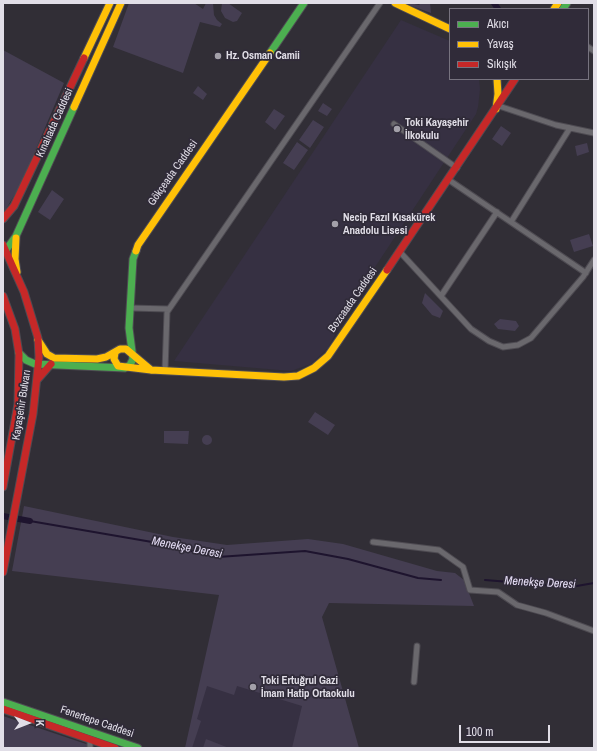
<!DOCTYPE html>
<html>
<head>
<meta charset="utf-8">
<style>
  body { margin:0 }
  #map { position:relative; width:597px; height:751px; overflow:hidden; background:#312e36; font-family:"Archivo Narrow",sans-serif }
  canvas { display:block }
  .frame { position:absolute; inset:0; border:4px solid #e1dee7; pointer-events:none }
  .legend { position:absolute; left:449px; top:8px; width:140px; height:72px; box-sizing:border-box; background:#302b39; border:1px solid #77737f; margin:0; padding:5px 7px; list-style:none; font-size:12px; color:#e1dee7 }
  .legend li { display:flex; align-items:center; gap:8px; height:20px }
  .legend b { width:20px; border:1px solid #77737f }
  .north { position:absolute; left:8px; top:703px; width:40px; height:40px; -webkit-text-stroke:3px #302b39; paint-order:stroke; rotate:90deg; font-size:11px; font-weight:700; line-height:16px; text-align:center; color:#e1dee7 }
  .north::after { content:''; display:block; margin:auto; width:14px; height:18px; background:#e1dee7; clip-path:polygon(50% 0,100% 100%,50% 72%,0 100%) }
  .scale { position:absolute; left:459px; top:725px; width:91px; height:18px; box-sizing:border-box; border:2px solid #e1dee7; border-top:0; padding-left:5px; font-size:12px; line-height:14px; white-space:nowrap; color:#e1dee7; -webkit-text-stroke:3px #302b39; paint-order:stroke }
</style>
</head>
<body>
<div id="map">
<canvas width="597" height="751"></canvas>
<div class="frame"></div>
<ul class="legend">
<li><b style="height:5px;background:#4caf50"></b>Akıcı</li>
<li><b style="height:5px;background:#ffc107"></b>Yavaş</li>
<li><b style="height:5px;background:#c62828"></b>Sıkışık</li>
</ul>
<div class="north">K</div>
<div class="scale">100 m</div>
</div>
<script>
const ctx = document.querySelector('canvas').getContext('2d');
ctx.lineJoin = 'round';
function paint(path, color) { ctx.fillStyle = color; ctx.fill(path, 'evenodd'); }
const shape = rows => new Path2D(rows.map(r => 'M' + r).join(''));
function trace(path, color, width, dash) { ctx.strokeStyle = color; ctx.lineWidth = width; ctx.lineCap = dash ? 'butt' : 'round'; ctx.setLineDash(dash || []); ctx.stroke(path); }
function label(font, color, halo, rows, align = 'center') {
  ctx.font = font + ' "Archivo Narrow",sans-serif'; ctx.lineWidth = 3.5; ctx.setLineDash([]); ctx.textBaseline = 'middle'; ctx.strokeStyle = halo; ctx.fillStyle = color; for (const [text, x, y, turn = 0] of rows) {
    ctx.save(); ctx.translate(x, y); ctx.rotate((+turn || 0) * Math.PI / 180); ctx.textAlign = isNaN(turn) ? turn : align; if (halo) ctx.strokeText(text, 0, 0); ctx.fillText(text, 0, 0); ctx.restore();
  }
}
paint(shape([
  [401,20,450,41,450,79,479,79,480,89,478,107,476,114,352,302,328,348,311,364,291,371,174,361],
  [218,606,270,612,322,748,185,748]
]), '#363042');
paint(shape([
  [129,3,194,3,203,9,206,3,213,3,214,15,217,20,222,24,220,27,200,22,183,73,113,47],
  [222,3,228,3,242,13,237,21,233,22,225,18,221,11],
  [410,3,419,5,421,3,430,3,431,13,409,5],
  [3,50,64,83,21,184,3,214],
  [198,86,207,94,203,100,193,93],
  [323,103,332,109,327,116,318,111],
  [274,109,285,116,275,130,265,122],
  [313,120,324,127,310,148,299,140],
  [501,126,511,133,502,146,492,139],
  [297,142,308,150,294,170,283,163],
  [587,143,589,152,577,156,575,146],
  [52,190,64,199,50,220,38,212],
  [589,234,593,246,574,252,570,240],
  [425,293,443,311,440,318,432,315,422,303],
  [500,319,516,321,519,326,515,331,498,329,494,324],
  [315,412,335,425,328,435,308,422],
  [164,431,189,431,188,444,164,443],
  '202 440a5 5 0 1 1 10 0a5 5 0 1 1-10 0Z',
  [24,506,173,537,227,545,308,539,343,544,437,571,455,573,464,580,474,606,329,603,322,617,359,748,292,748,302,706,237,686,234,695,207,686,197,719,201,721,192,748,185,748,219,595,12,571],
  [3,716,89,745,88,748,3,748],
  [206,739,229,748,203,748]
]), '#453e52');
trace(shape([
  [30,521,152,542,218,557,305,551,348,559,418,578,441,580],
  [485,580,571,587,594,583]
]), '#1e142e', 2);
trace(shape([
  [494,3,498,9],
  [3,516,30,521]
]), '#1e142e', 6);
const street = shape([
  [588,47,594,51],
  [499,106,556,125,594,133],
  [394,124,457,168],
  [449,180,586,273],
  [511,222,570,128],
  [400,252,471,329,489,341,503,347,518,345,531,338,583,277,594,260],
  [441,296,497,212],
  [130,308,169,309],
  [165,371,167,312,380,3],
  [373,542,439,550,463,567,470,590,498,592,517,605,546,613,594,631],
  [414,682,417,646],
  [90,748,90,739]
]);
const fast = shape([
  [563,9,567,3],
  [270,53,304,3],
  [6,250,16,236,74,107],
  [19,353,26,360,35,364,125,368,130,365,133,359,129,328,133,259,136,251],
  [3,702,138,748]
]);
const slow = shape([
  [395,3,450,29],
  [554,9,558,3],
  [84,58,110,3],
  [74,107,121,3],
  [496,109,498,94,497,79],
  [16,238,15,259,17,272],
  [136,251,138,245,270,53],
  [38,340,47,354,54,358,97,359,106,357,120,349,126,349,151,370],
  [115,353,114,359,118,366,151,370,284,377,298,376,314,368,328,356,387,270]
]);
const jam = shape([
  [3,219,14,206,84,58],
  [3,245,24,292,38,338,39,357,33,414,3,572],
  [387,270,515,79],
  [3,296,15,329,19,354,18,404,3,487],
  [37,380,51,364],
  [3,709,115,748]
]);
trace(street, '#4e4b52', 7);
trace(fast, '#4e4b52', 9);
trace(slow, '#4e4b52', 9);
trace(jam, '#4e4b52', 9);
trace(street, '#6a686d', 5);
trace(fast, '#4caf50', 7);
trace(slow, '#ffc107', 7);
trace(jam, '#c62828', 7);
for (const [x, y, r, color] of [
  [218,56,4,"#a3a0a9"],
  [397,129,4,"#a3a0a9"],
  [335,224,4,"#a3a0a9"],
  [253,687,4,"#a3a0a9"]
]) { const dot = new Path2D(); dot.arc(x, y, r, 0, 2 * Math.PI); ctx.fillStyle = color; ctx.fill(dot); trace(dot, '#302b39', 1.5); }
label('bold 11px', '#e1dee7', '#302b39', [
  ["Hz. Osman Camii",226,56],
  ["Toki Kayaşehir",405,123],
  ["İlkokulu",405,136],
  ["Necip Fazıl Kısakürek",343,218],
  ["Anadolu Lisesi",343,231],
  ["Toki Ertuğrul Gazi",261,681],
  ["İmam Hatip Ortaokulu",261,694]
], 'left');
label('11px', '#e1dee7', '#302b39', [
  ["Kınalıada Caddesi",55,123,-66],
  ["Gökçeada Caddesi",173,173,-55],
  ["Bozcaada Caddesi",353,300,-55],
  ["Kayaşehir Bulvarı",22,405,-81],
  ["Fenertepe Caddesi",97,722,19]
]);
label('italic 12px', '#e6def6', '#302b39', [
  ["Menekşe Deresi",187,548,11],
  ["Menekşe Deresi",540,583,3]
]);
</script>
</body>
</html>
